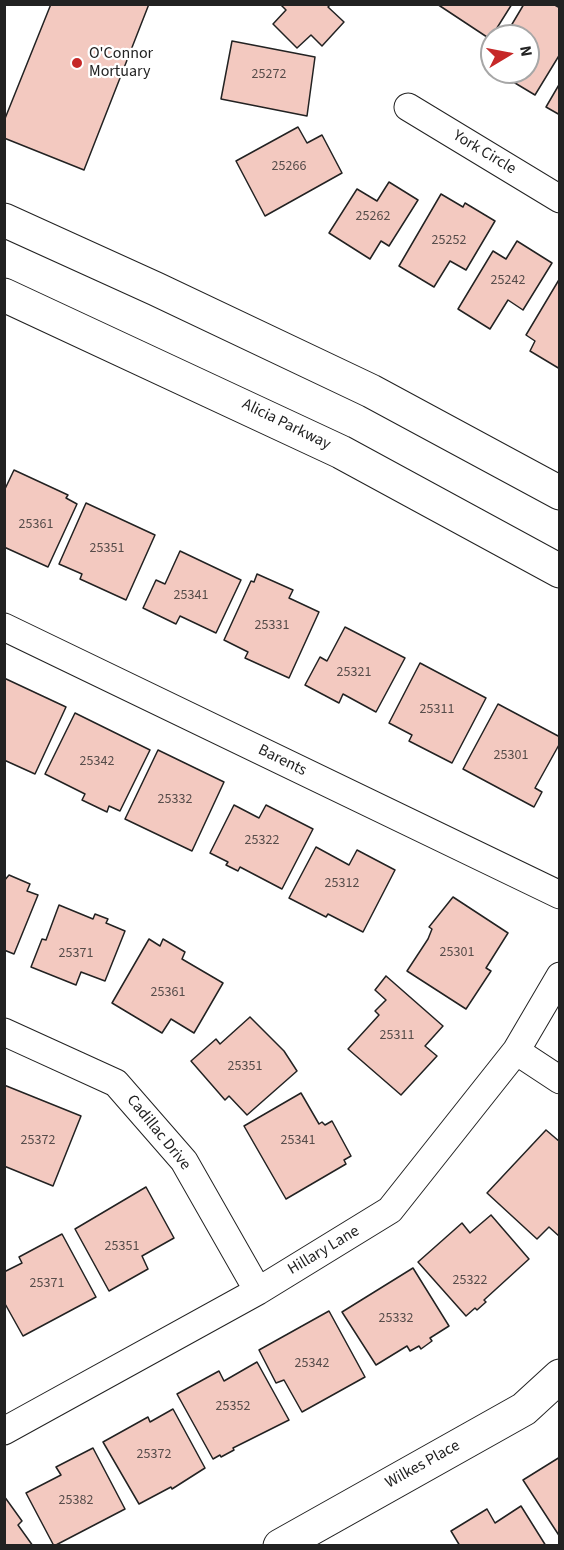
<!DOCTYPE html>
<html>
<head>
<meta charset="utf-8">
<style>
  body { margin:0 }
  #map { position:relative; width:564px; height:1550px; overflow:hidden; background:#fff; font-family:"Source Sans 3",sans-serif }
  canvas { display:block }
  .frame { position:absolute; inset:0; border:6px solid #222; pointer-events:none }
  .north { position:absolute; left:480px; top:24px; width:60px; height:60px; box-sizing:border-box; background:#fff; border:2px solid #a7a7a7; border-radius:50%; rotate:80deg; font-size:16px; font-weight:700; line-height:24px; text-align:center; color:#222 }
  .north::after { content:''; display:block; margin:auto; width:21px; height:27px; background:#c62828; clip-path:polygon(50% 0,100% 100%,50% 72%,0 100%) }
</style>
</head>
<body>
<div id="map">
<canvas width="564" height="1550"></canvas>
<div class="frame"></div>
<div class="north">N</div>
</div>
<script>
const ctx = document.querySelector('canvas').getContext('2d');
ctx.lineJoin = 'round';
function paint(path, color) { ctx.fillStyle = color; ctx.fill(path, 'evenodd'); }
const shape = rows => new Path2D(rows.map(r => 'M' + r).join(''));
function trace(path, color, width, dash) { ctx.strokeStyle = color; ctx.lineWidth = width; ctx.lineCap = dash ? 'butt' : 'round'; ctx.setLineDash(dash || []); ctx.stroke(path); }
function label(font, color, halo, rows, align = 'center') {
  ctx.font = font + ' "Source Sans 3",sans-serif'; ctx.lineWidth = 4.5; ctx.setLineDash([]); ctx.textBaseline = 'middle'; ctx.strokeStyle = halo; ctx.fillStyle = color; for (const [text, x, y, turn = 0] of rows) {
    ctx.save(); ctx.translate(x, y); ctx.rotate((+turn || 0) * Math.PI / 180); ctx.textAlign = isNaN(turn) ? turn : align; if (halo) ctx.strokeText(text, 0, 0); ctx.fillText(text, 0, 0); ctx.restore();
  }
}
const building = shape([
  [51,4,149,4,84,170,4,138,4,121,51,4],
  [280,4,331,4,328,7,344,22,322,46,311,35,297,48,273,24,286,10,280,4],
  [437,4,512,4,490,39,437,4],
  [524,4,553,4,560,8,560,54,535,95,510,80,515,72,528,72,528,36,505,36,524,4],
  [232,41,315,57,307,116,221,99,232,41],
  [560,83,560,115,546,107,560,83],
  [298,127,307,143,322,135,342,173,265,216,236,161,298,127],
  [389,182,418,200,389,246,381,241,370,259,329,233,357,189,377,201,389,182],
  [441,194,463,207,465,203,495,221,466,270,450,261,434,287,399,266,441,194],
  [517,241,552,263,523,310,508,300,490,329,458,309,493,251,506,259,517,241],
  [560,278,560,369,530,351,535,341,526,335,560,278],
  [14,470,68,495,66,498,77,504,48,567,4,547,4,491,14,470],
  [86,503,155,535,126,600,80,579,82,574,59,564,86,503],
  [180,551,241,580,216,633,180,616,176,624,143,608,156,580,165,584,180,551],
  [257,574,293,590,289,598,319,612,289,678,245,658,248,652,224,640,251,581,254,582,257,574],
  [345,627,405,658,376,712,343,694,339,703,305,685,320,657,327,661,345,627],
  [420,663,486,698,452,763,409,741,412,735,389,723,420,663],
  [4,678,66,707,35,774,4,760,4,678],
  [498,704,560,737,560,743,535,788,542,792,534,807,463,769,498,704],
  [75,713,150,750,120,811,109,806,107,812,82,800,85,794,45,774,75,713],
  [158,750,224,782,192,851,125,819,158,750],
  [234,805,259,818,266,805,313,829,282,889,240,867,238,871,226,865,228,862,210,853,234,805],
  [316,847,349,865,357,850,395,870,363,932,328,914,326,917,289,898,316,847],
  [9,875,30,884,27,891,38,895,14,954,4,950,4,881,9,875],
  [453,897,508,933,486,968,491,971,466,1009,407,971,428,939,432,929,429,927,453,897],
  [59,905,93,919,95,914,108,919,106,923,125,931,105,981,81,972,76,985,31,967,42,939,46,940,59,905],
  [149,939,160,946,163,939,185,952,182,959,223,983,194,1033,171,1019,162,1033,112,1003,149,939],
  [386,976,443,1026,425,1046,437,1056,401,1095,348,1049,379,1015,375,1011,386,1000,375,990,386,976],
  [250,1017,284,1051,297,1071,247,1115,229,1096,225,1100,191,1061,216,1039,220,1044,250,1017],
  [4,1085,81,1116,53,1186,4,1166,4,1085],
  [301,1093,319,1124,322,1122,325,1125,332,1121,351,1156,344,1160,346,1164,286,1199,244,1126,301,1093],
  [546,1130,560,1142,560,1237,549,1227,537,1239,487,1193,546,1130],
  [146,1187,174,1238,142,1256,148,1269,109,1291,75,1229,146,1187],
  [491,1215,529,1259,484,1300,486,1302,477,1310,475,1308,466,1316,418,1262,462,1223,470,1233,491,1215],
  [62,1234,96,1297,23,1336,4,1302,4,1272,22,1263,19,1257,62,1234],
  [413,1268,449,1326,430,1338,432,1341,421,1349,419,1346,410,1351,407,1346,376,1365,342,1312,413,1268],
  [329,1311,365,1377,302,1412,284,1380,276,1383,259,1350,329,1311],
  [257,1362,289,1420,233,1448,234,1450,221,1457,220,1455,213,1459,177,1394,219,1371,224,1381,257,1362],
  [173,1409,205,1468,172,1489,171,1487,139,1504,103,1442,148,1417,150,1422,173,1409],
  [93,1448,125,1509,54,1546,26,1493,61,1475,56,1467,93,1448],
  [560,1457,560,1537,523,1480,560,1457],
  [4,1496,22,1521,18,1525,33,1546,4,1546,4,1496],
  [521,1506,546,1546,460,1546,451,1531,487,1509,495,1523,521,1506]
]);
paint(building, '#f3c9c0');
trace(building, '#222', 1.5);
const street = shape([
  [408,107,560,199],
  [4,627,560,895],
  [4,1032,116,1083,184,1161,258,1291],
  [516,1051,560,1080],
  [4,1431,258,1291,390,1210,516,1051,560,976]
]);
const secondary = shape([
  [280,1546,524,1409,560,1376]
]);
const primary = shape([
  [4,220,156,289,371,391,560,493],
  [4,295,341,452,560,571]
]);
trace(street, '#222', 29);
trace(secondary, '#222', 35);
trace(primary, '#222', 35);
trace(street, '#fff', 27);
trace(secondary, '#fff', 33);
trace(primary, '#fff', 33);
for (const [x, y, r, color] of [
  [77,63,6,"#c62828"]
]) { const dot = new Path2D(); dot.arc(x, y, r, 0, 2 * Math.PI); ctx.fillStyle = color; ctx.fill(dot); trace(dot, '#fff', 2); }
label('14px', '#564c4a', null, [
  ["25272",269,75],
  ["25266",289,167],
  ["25262",373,217],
  ["25252",449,241],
  ["25242",508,281],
  ["25361",36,525],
  ["25351",107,549],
  ["25341",191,596],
  ["25331",272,626],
  ["25321",354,673],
  ["25311",437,710],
  ["25301",511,756],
  ["25342",97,762],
  ["25332",175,800],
  ["25322",262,841],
  ["25312",342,884],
  ["25301",457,953],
  ["25371",76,954],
  ["25361",168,993],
  ["25311",397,1036],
  ["25351",245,1067],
  ["25372",38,1141],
  ["25341",298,1141],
  ["25351",122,1247],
  ["25322",470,1281],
  ["25371",47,1284],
  ["25332",396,1319],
  ["25342",312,1364],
  ["25352",233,1407],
  ["25372",154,1455],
  ["25382",76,1501]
]);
label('16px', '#222', '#fff', [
  ["O'Connor",89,54],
  ["Mortuary",89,72]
], 'left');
label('16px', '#222', '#fff', [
  ["York Circle",484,153,31],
  ["Alicia Parkway",286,425,26],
  ["Barents",282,761,26],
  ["Cadillac Drive",158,1133,51],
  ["Hillary Lane",324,1251,-31],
  ["Wilkes Place",423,1465,-29]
]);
</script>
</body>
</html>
